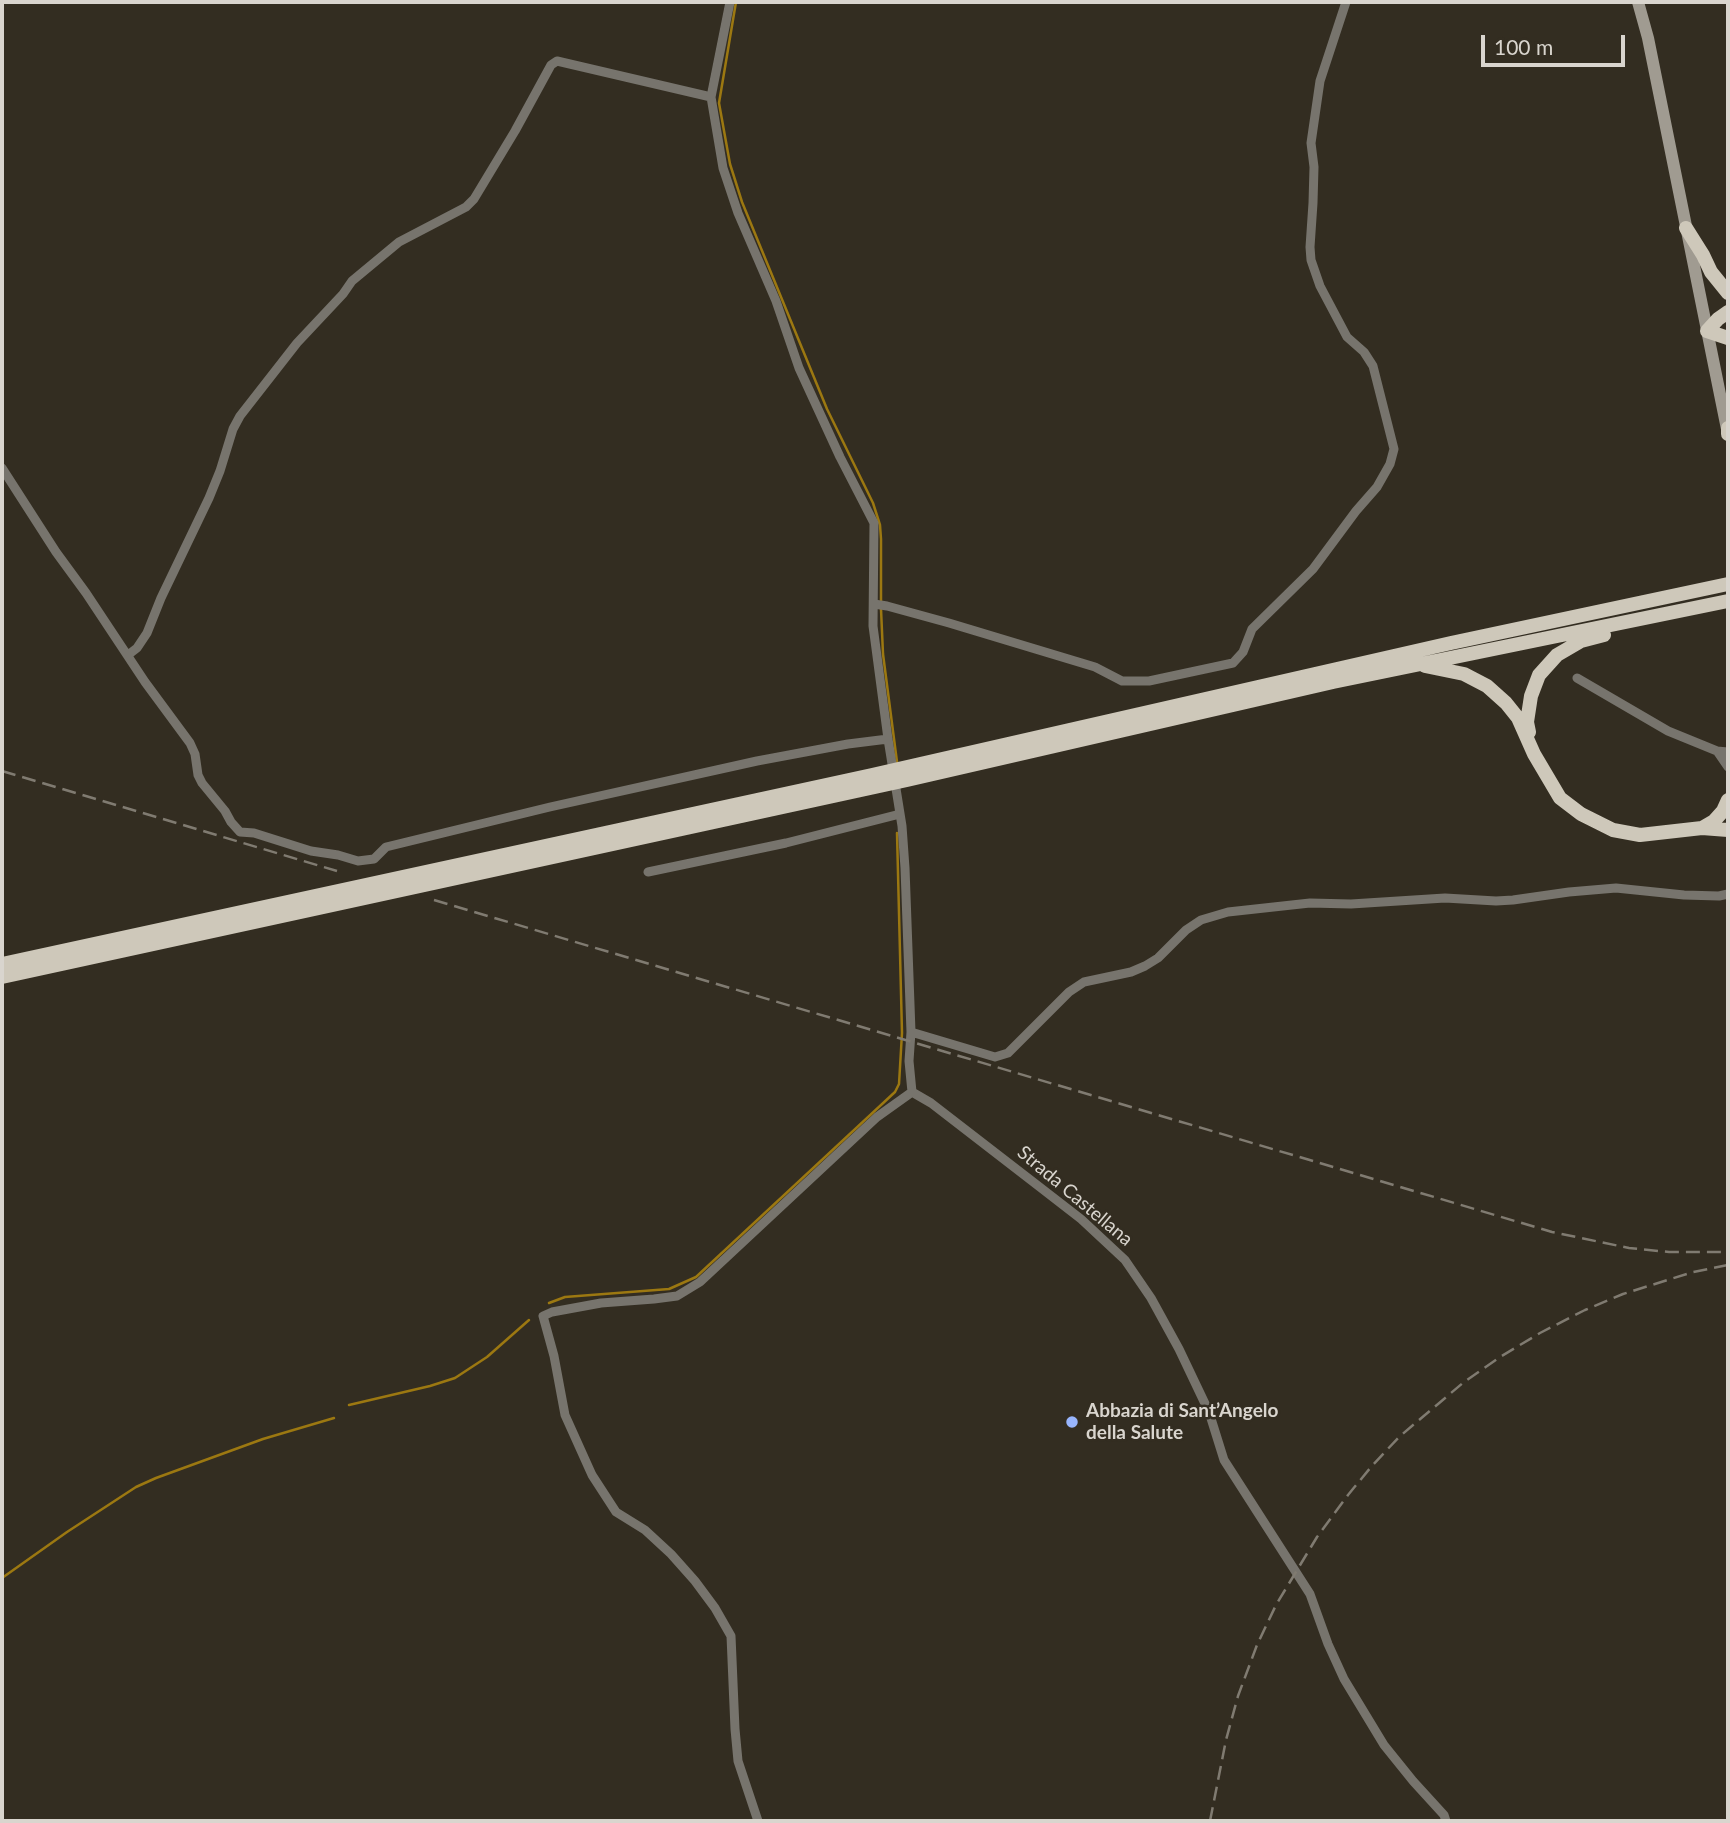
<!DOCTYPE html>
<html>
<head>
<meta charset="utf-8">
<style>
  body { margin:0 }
  #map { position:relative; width:1730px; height:1823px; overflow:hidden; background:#332d21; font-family:Lato,sans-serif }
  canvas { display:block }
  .frame { position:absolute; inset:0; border:4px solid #d9d5ce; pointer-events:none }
  .scale { position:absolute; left:1481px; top:35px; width:144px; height:32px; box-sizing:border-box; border:4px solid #d9d5ce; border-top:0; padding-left:9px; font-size:21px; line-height:24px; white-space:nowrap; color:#d9d5ce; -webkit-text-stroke:5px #332d21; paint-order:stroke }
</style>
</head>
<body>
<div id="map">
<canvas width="1730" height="1823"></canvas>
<div class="frame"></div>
<div class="scale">100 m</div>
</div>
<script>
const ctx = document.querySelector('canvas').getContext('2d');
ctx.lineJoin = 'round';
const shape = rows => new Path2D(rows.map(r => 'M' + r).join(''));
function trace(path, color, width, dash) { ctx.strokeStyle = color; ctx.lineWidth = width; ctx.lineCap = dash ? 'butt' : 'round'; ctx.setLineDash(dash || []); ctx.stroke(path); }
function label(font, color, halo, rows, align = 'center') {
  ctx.font = font + ' Lato,sans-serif'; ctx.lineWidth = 5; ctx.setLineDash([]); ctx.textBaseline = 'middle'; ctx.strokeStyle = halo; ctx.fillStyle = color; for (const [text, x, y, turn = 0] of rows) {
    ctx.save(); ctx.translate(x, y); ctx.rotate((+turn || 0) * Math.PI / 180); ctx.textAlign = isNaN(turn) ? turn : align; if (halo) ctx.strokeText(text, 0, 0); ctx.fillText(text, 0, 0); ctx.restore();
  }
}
trace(shape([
  [736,2,719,103,730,164,742,202,827,409,873,503,880,525,881,539,881,602],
  [881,609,883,654,897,762],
  [549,1303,565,1297,669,1289,696,1277,895,1092,899,1084,902,1033,897,833],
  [349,1405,430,1386,455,1378,487,1357,529,1320],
  [2,1578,67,1532,136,1487,156,1478,263,1439,334,1418]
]), '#9c7811', 2.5);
trace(shape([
  [730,2,711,97,723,168,738,213,776,301,799,368,840,457,874,523,873,626,888,739,902,826,905,868,911,1032,909,1061,912,1092,931,1103,1041,1188,1081,1219,1125,1260,1151,1298,1179,1349,1209,1412,1224,1460,1310,1594,1328,1644,1344,1679,1384,1745,1413,1781,1444,1815,1446,1821],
  [2,468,56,552,86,593,145,682,190,743,195,754,198,775,202,783,225,811,231,822,240,832,254,833,311,851,338,855,358,861,374,859,386,847,550,807,757,761,848,744,888,739],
  [874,604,887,606,949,623,1095,667,1122,681,1149,681,1233,663,1243,652,1252,629,1313,569,1356,511,1377,487,1390,464,1394,449,1373,366,1364,352,1347,337,1320,286,1311,260,1310,247,1313,203,1314,167,1311,143,1320,81,1346,2],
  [128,655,137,648,147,633,161,598,209,498,220,471,233,429,240,416,297,343,343,294,352,281,399,242,466,207,474,199,515,131,551,65,557,61,711,97],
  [1577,678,1668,731,1717,751,1728,752],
  [1717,751,1728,767],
  [648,872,786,843,900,814],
  [911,1032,995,1057,1008,1053,1069,992,1084,982,1131,972,1145,966,1158,958,1186,930,1201,920,1228,912,1310,903,1351,904,1445,898,1496,901,1513,900,1569,892,1616,888,1684,895,1719,896,1728,894],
  [758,1821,738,1761,735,1729,731,1636,715,1608,695,1581,671,1554,645,1530,616,1512,592,1475,565,1415,554,1356,543,1316,552,1312,601,1303,654,1299,677,1296,700,1282,877,1117,912,1092]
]), '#77746d', 9);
trace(shape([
  [1638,2,1648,38,1728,434]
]), '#a09b91', 12);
trace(shape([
  [1686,228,1703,255,1711,272,1728,293],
  [1728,312,1718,319,1707,331,1728,338],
  [1728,434,1728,428],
  [1425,666,1464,674,1487,686,1506,703,1518,718,1534,754,1560,798,1581,814,1613,830,1640,835,1702,828,1728,830],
  [1529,732,1527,722,1531,696,1539,675,1557,655,1581,641,1604,635],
  [1702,828,1714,821,1723,811,1728,800],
  [2,964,872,775,1451,643,1728,584],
  [2,977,907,780,1333,682,1728,601]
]), '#cec8ba', 14);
trace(shape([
  [2,771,337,871],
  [434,900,1552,1232,1629,1248,1669,1252,1728,1252],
  [1210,1821,1226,1740,1238,1696,1257,1645,1276,1605,1317,1537,1348,1495,1371,1467,1399,1437,1464,1382,1500,1357,1540,1333,1585,1310,1623,1294,1693,1272,1728,1265]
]), '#807b71', 2.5, [14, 7]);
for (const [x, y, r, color] of [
  [1072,1422,7,"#98b5fd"]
]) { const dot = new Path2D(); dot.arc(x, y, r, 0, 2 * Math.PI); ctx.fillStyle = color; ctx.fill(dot); trace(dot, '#332d21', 2.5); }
label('19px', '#d9d5ce', '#332d21', [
  ["Strada Castellana",1075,1196,40]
]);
label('bold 19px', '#d9d5ce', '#332d21', [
  ["Abbazia di Sant’Angelo",1086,1411],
  ["della Salute",1086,1433]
], 'left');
</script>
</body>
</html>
